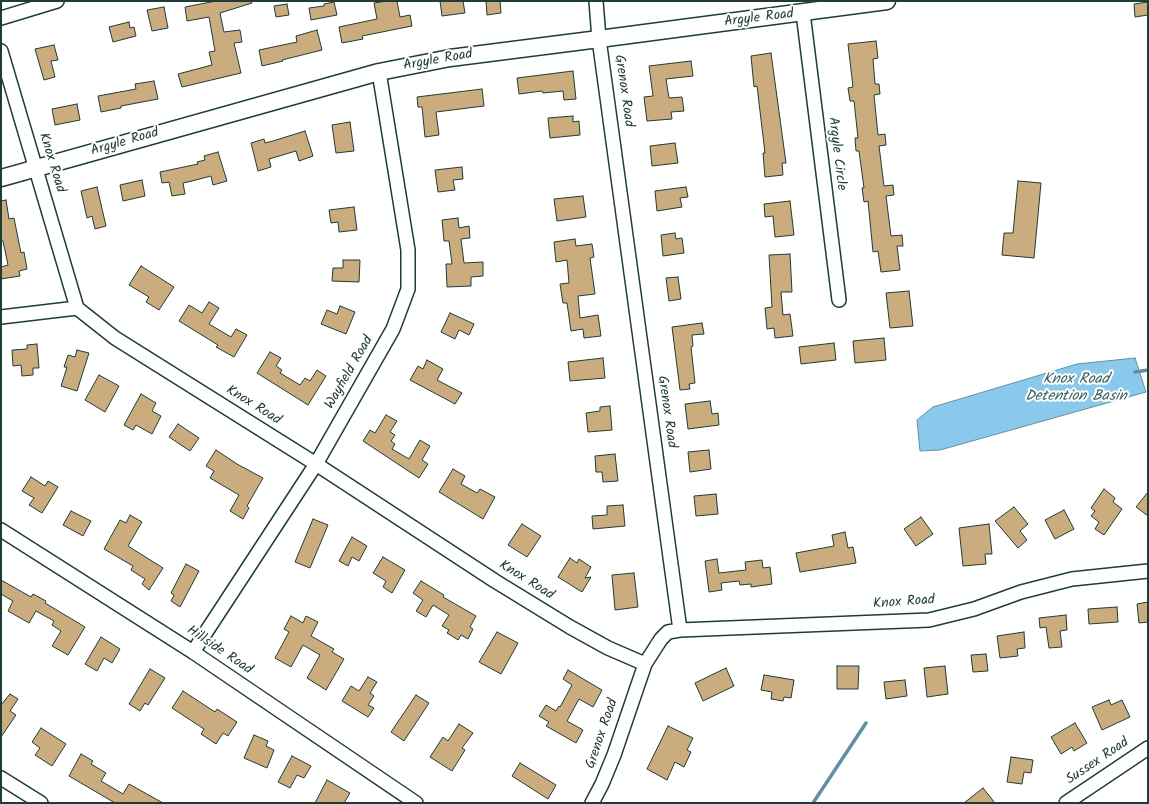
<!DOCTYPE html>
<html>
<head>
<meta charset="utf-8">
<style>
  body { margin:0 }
  #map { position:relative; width:1149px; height:804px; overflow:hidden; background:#fff; font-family:Kalam,sans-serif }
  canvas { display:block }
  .frame { position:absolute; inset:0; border:2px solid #1f3d34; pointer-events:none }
</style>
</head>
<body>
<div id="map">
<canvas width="1149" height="804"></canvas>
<div class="frame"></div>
</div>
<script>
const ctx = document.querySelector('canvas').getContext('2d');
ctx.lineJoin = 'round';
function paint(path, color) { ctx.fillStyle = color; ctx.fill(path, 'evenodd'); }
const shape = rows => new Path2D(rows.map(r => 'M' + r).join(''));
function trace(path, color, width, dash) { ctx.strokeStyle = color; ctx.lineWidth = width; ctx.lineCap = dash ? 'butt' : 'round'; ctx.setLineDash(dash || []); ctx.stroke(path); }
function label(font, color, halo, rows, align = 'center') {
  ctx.font = font + ' Kalam,sans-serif'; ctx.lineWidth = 4; ctx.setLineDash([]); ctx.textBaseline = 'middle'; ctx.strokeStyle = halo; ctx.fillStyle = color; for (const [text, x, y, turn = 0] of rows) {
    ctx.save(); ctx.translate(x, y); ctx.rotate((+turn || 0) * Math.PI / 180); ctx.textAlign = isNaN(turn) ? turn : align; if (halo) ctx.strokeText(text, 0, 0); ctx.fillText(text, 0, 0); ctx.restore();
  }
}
const water = shape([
  [1135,358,1146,392,940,450,920,451,917,420,933,407,1077,364,1135,358]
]);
paint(water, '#8bc9ec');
trace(water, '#6091a2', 1);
trace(shape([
  [1135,372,1148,370],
  [813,803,866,723]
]), '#6091a2', 3.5);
const building = shape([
  [216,1,251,1,252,3,220,13,224,32,240,30,242,42,234,43,241,73,182,87,178,74,212,65,209,52,215,51,209,17,187,21,185,7,216,1],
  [387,1,397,1,400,17,410,15,412,26,362,36,363,39,342,43,339,27,377,19,374,3,387,1],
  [440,1,463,1,465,13,442,16,440,1],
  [486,1,500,1,501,13,487,15,486,1],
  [334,2,337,15,311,20,309,8,324,6,324,4,334,2],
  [1148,2,1148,15,1135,17,1134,4,1148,2],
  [287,4,289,15,276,17,274,6,287,4],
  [164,7,168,28,152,31,147,10,164,7],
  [129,22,130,28,134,27,136,36,113,42,109,27,129,22],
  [317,30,322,50,282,60,283,61,262,66,259,50,297,42,296,36,317,30],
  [876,41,878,58,873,59,875,84,879,84,880,94,874,95,878,135,885,134,886,145,879,146,884,186,893,185,894,195,886,196,891,236,902,235,903,246,897,246,900,270,881,272,878,251,873,252,868,201,864,202,862,188,864,188,859,151,856,151,855,138,858,138,854,101,850,101,848,88,853,87,848,44,876,41],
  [54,45,58,60,51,61,55,77,44,80,35,49,54,45],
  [771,53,786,163,782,163,783,175,765,177,763,153,765,153,757,86,754,87,751,56,771,53],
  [691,61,693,76,666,79,669,98,682,97,684,111,671,112,672,119,647,121,644,97,653,96,649,66,691,61],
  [573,71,576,99,564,100,563,91,543,93,542,91,519,94,517,78,573,71],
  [154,81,158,99,121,106,121,108,101,112,98,96,136,89,135,84,154,81],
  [482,89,484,106,436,112,439,135,425,137,422,107,418,107,417,97,482,89],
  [77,104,80,120,55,125,52,109,77,104],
  [573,116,573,122,579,121,580,135,550,138,548,118,573,116],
  [350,122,354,151,336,153,332,125,350,122],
  [305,131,313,156,299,161,296,151,269,159,271,167,258,171,251,143,264,139,265,143,273,141,305,131],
  [675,143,678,163,652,166,650,146,675,143],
  [218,152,227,181,213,185,211,176,192,181,183,183,185,194,172,196,169,182,162,183,160,172,198,164,197,162,205,160,204,156,218,152],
  [462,167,463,179,453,180,455,190,438,192,435,170,462,167],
  [142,180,145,196,123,201,120,185,142,180],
  [1018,181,1041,183,1034,258,1002,255,1004,233,1013,233,1018,181],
  [97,187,106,226,95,229,92,216,87,218,81,191,97,187],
  [686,187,688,197,680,198,682,207,657,211,655,191,686,187],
  [583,196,586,217,557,221,554,199,583,196],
  [6,200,9,219,14,218,21,253,24,252,27,269,19,271,20,276,1,279,1,267,8,265,3,241,1,241,1,201,6,200],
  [790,201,794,235,775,237,773,216,765,217,764,204,790,201],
  [354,207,357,230,339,232,338,222,331,223,329,210,354,207],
  [458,218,459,228,469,226,470,238,461,239,464,263,483,262,483,276,471,277,471,286,447,287,446,264,452,264,449,241,444,241,442,220,458,218],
  [675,233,676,239,682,238,684,253,663,256,661,235,675,233],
  [575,239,576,246,592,244,594,257,590,258,595,294,578,296,580,318,598,315,601,336,584,338,583,329,571,331,567,303,563,303,560,284,569,283,567,260,556,262,554,242,575,239],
  [790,254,792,292,781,292,783,315,790,314,793,336,775,338,774,328,767,329,765,308,772,307,769,255,790,254],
  [343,260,360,260,359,282,332,281,333,268,343,268,343,260],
  [141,266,174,287,159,310,146,302,149,297,129,285,141,266],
  [678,277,681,299,669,301,666,278,678,277],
  [909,291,913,326,890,328,886,293,909,291],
  [209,302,219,308,209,324,231,337,236,329,247,335,234,357,216,347,218,345,179,321,189,305,202,313,209,302],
  [340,306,355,312,346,334,321,324,327,310,337,314,340,306],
  [450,313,474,324,469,335,459,330,455,339,441,332,450,313],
  [702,323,704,334,692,335,693,346,691,347,695,383,689,384,690,389,680,390,672,327,702,323],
  [884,338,886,360,855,363,853,341,884,338],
  [834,343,836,360,801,364,799,347,834,343],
  [37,344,39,368,33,368,33,375,22,376,21,365,13,366,12,350,27,349,27,345,37,344],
  [77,350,89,353,77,391,61,386,67,367,64,367,68,355,75,357,77,350],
  [270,352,281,358,276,366,282,370,280,373,300,385,305,378,310,381,317,370,326,376,308,405,257,373,270,352],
  [603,358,605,378,570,381,568,362,603,358],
  [427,360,443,369,437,380,462,393,455,404,410,380,418,366,423,369,427,360],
  [99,375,119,386,105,412,85,400,99,375],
  [141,394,156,403,152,411,161,416,152,434,136,425,133,430,124,425,141,394],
  [710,401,712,414,718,413,719,425,688,429,685,404,710,401],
  [610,406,612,430,588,432,586,413,600,411,600,407,610,406],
  [386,415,397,421,390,432,395,435,391,441,395,444,392,449,409,459,420,440,430,446,422,460,428,464,419,478,363,441,370,430,375,433,386,415],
  [178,424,199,438,190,451,169,437,178,424],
  [216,450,237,464,263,478,247,506,249,508,243,519,230,511,239,495,210,478,214,471,206,466,216,450],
  [709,450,711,469,690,472,688,452,709,450],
  [615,454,618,481,603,482,602,472,596,472,595,456,615,454],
  [453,469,465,476,461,484,477,493,480,489,495,497,483,519,439,492,453,469],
  [31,477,45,486,48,481,58,487,42,513,29,505,34,498,22,491,31,477],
  [1104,489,1115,498,1113,502,1122,509,1104,535,1095,529,1099,522,1091,516,1095,511,1091,508,1104,489],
  [1148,492,1148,516,1136,507,1148,492],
  [716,494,718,514,696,516,694,496,716,494],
  [623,505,625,526,593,529,592,516,607,515,607,506,623,505],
  [1014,507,1028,524,1020,531,1027,540,1018,548,995,521,1014,507],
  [1064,510,1074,529,1055,539,1045,520,1064,510],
  [71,511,91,521,83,536,63,525,71,511],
  [130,515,142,522,128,546,163,568,149,590,142,584,145,579,131,570,133,566,104,549,120,520,126,523,130,515],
  [921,517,933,534,916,546,904,529,921,517],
  [313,519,328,525,310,568,295,562,313,519],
  [522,524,541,536,527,557,508,545,522,524],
  [989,524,992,554,985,554,986,564,963,566,959,528,989,524],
  [845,532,848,548,853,547,856,563,800,572,796,553,834,546,832,535,845,532],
  [352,537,367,546,359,561,352,557,348,566,339,561,352,537],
  [383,557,405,570,392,593,383,587,386,581,373,573,383,557],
  [570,558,577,563,579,559,591,567,585,578,591,577,582,592,558,577,570,558],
  [717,559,719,573,746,570,745,562,762,560,763,568,770,567,772,584,751,587,751,584,740,585,739,581,721,583,722,590,709,592,705,561,717,559],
  [186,564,199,571,180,607,171,601,174,595,171,593,186,564],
  [634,573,638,607,615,610,612,575,634,573],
  [1,580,31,597,33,594,46,601,45,603,85,627,68,655,52,646,61,631,52,625,54,621,36,611,29,623,8,611,13,601,1,594,1,580],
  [421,581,444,595,443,597,476,616,470,627,473,629,468,639,461,635,458,640,447,633,449,630,442,626,449,615,433,605,426,617,416,611,423,600,413,593,421,581],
  [1148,602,1148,622,1139,623,1137,604,1148,602],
  [1117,607,1118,622,1089,624,1088,609,1117,607],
  [1066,615,1067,630,1060,631,1062,647,1049,648,1046,627,1040,628,1039,618,1066,615],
  [291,616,303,623,306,616,318,622,311,636,334,649,332,652,344,659,326,690,307,678,320,655,303,645,291,667,275,658,289,632,284,629,291,616],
  [497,632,518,643,501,674,479,662,497,632],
  [1024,632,1025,648,1017,649,1018,656,1000,658,997,636,1024,632],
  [101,637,120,649,112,663,104,658,97,671,85,664,101,637],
  [986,654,988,671,973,672,971,655,986,654],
  [837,666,859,666,858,689,837,689,837,666],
  [945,666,948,694,927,697,924,668,945,666],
  [726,668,734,686,703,701,695,683,726,668],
  [150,669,165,678,148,705,145,703,140,711,129,704,150,669],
  [568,670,602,690,593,707,579,699,567,721,583,730,576,743,546,726,549,722,539,716,546,705,556,711,559,706,560,707,572,685,563,679,568,670],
  [764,675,794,680,791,698,784,697,783,701,771,699,772,692,761,690,764,675],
  [368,677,377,682,370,693,374,696,368,705,374,708,368,717,342,701,351,686,359,691,368,677],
  [905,680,907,696,886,699,884,682,905,680],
  [183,691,215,712,217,709,237,722,228,736,223,733,216,744,201,734,204,729,172,708,183,691],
  [10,694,18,699,10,711,16,715,1,737,1,705,10,694],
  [416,695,429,703,404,741,391,732,416,695],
  [1109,700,1111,705,1122,700,1130,717,1102,730,1092,707,1109,700],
  [1075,723,1087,743,1074,751,1072,747,1061,754,1051,737,1075,723],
  [459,724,473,733,462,748,465,750,452,771,430,757,443,737,448,741,459,724],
  [668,726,693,738,687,750,691,752,684,767,675,762,667,780,647,769,668,726],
  [41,728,66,744,52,766,35,755,40,748,32,742,41,728],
  [254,735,268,741,266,746,274,750,267,768,244,758,254,735],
  [81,754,93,761,91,764,106,773,101,781,123,794,129,784,163,803,115,803,69,776,81,754],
  [292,756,311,766,304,778,297,775,290,788,278,782,292,756],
  [1011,757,1033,760,1031,773,1024,772,1022,784,1007,782,1011,757],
  [520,763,556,785,548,799,512,776,520,763],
  [327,780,350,793,344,803,315,803,327,780],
  [983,788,995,803,964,803,983,788]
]);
paint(building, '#caac7e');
trace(building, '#1f3d34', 1);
const minor = shape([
  [803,13,839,300],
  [1,18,57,1],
  [1,51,77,308,115,338,316,464,495,581,570,627,608,648,645,664],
  [1,317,77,308],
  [1,530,193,652,416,803],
  [680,630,929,620,974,609,1021,592,1072,579,1148,571],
  [193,652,316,464,393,329,408,289,408,250,379,72],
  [1,778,41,803],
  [592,803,602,784,614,755,645,664,661,639,668,632,680,630,599,39,596,1],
  [1066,803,1148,748]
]);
const tertiary = shape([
  [1,178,379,72,450,58,599,39,887,1]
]);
trace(minor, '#1f3d34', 16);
trace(tertiary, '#1f3d34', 19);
trace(minor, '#fff', 13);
trace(tertiary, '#fff', 16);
label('14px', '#1f3d34', '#fff', [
  ["Argyle Road",759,19,-7],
  ["Argyle Road",438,61,-10],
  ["Grenox Road",623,91,82],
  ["Argyle Road",125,143,-16],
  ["Argyle Circle",836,154,83],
  ["Knox Road",51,163,73],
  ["Wayfield Road",350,373,-60],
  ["Knox Road",253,406,32],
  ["Grenox Road",666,412,82],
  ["Knox Road",526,581,32],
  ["Knox Road",904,603,-4],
  ["Hillside Road",219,651,34],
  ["Grenox Road",603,734,-71],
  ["Sussex Road",1098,762,-34]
]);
label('italic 15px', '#3a6062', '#fff', [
  ["Knox Road",1076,380],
  ["Detention Basin",1076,397]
]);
</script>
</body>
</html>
